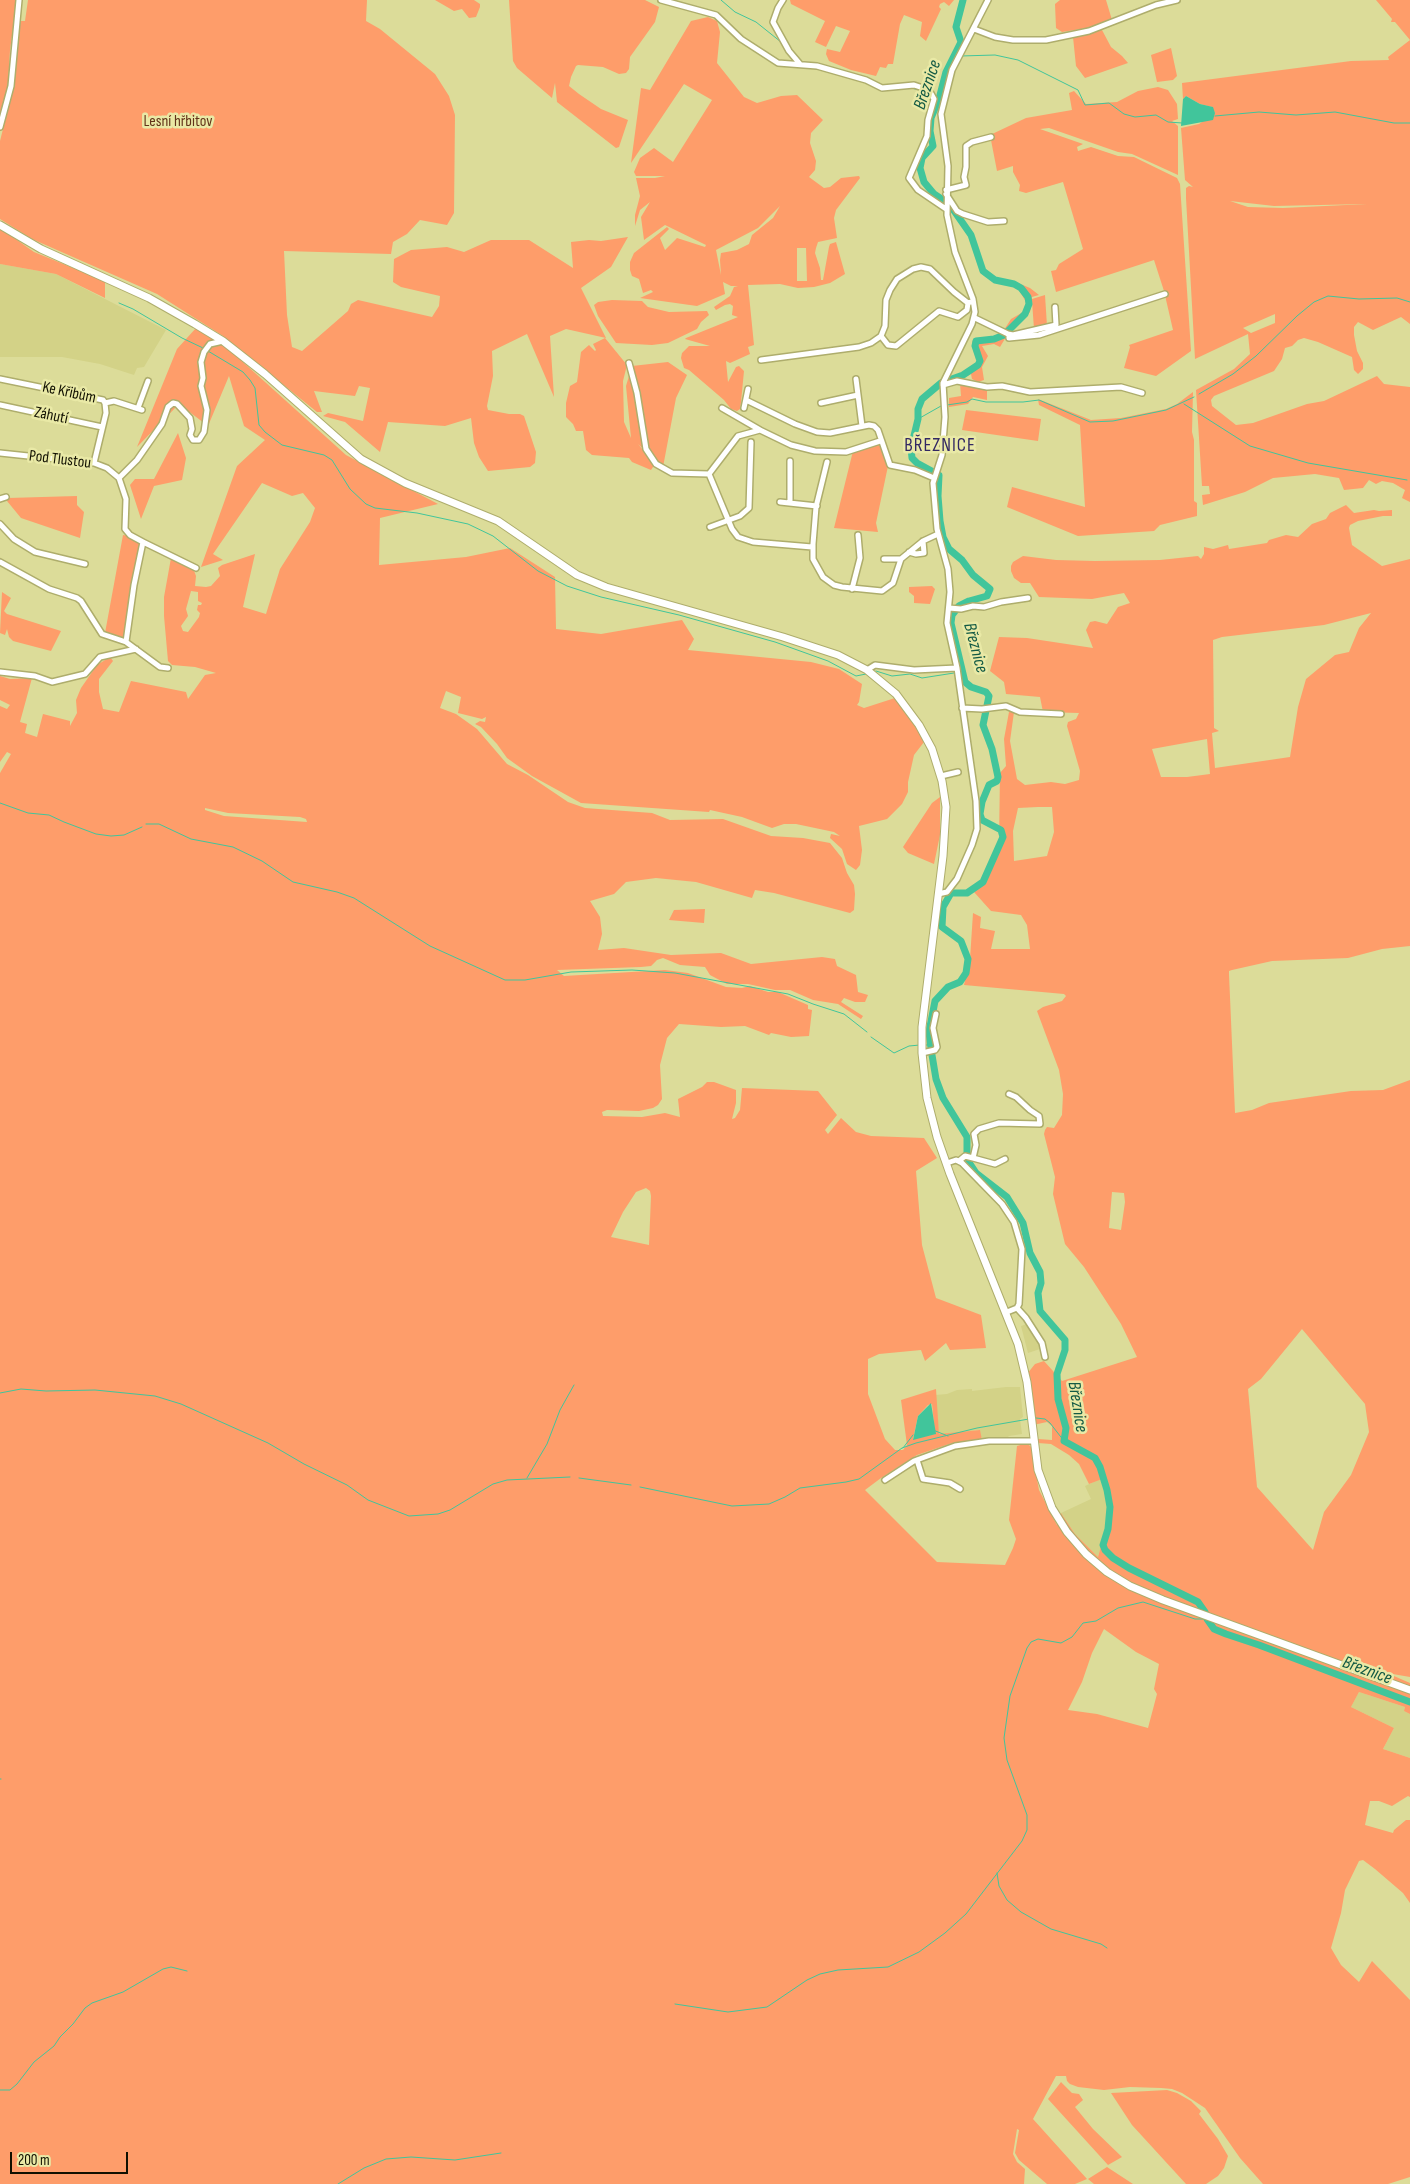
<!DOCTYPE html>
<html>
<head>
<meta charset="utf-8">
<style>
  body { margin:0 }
  #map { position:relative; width:1410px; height:2184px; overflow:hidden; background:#dcdc99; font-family:"Sofia Sans Condensed",sans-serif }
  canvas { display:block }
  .scale { position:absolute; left:10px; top:2152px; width:118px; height:22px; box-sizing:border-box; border:2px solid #111000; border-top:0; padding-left:6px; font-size:15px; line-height:18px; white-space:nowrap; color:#111000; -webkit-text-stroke:4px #e9e9a6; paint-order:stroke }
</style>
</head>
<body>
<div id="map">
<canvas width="1410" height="2184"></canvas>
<div class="scale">200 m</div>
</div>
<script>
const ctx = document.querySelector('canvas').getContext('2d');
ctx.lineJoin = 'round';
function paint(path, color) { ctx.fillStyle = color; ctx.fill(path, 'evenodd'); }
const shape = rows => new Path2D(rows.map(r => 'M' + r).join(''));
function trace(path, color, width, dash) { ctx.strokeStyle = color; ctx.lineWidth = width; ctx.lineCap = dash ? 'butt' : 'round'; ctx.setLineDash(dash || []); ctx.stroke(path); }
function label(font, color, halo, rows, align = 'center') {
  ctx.font = font + ' "Sofia Sans Condensed",sans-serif'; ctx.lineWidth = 5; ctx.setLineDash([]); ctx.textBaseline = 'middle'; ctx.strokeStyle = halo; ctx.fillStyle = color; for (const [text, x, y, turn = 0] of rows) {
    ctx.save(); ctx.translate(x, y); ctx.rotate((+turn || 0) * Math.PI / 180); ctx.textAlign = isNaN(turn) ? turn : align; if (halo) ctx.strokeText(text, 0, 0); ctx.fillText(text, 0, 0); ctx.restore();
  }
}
paint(shape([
  [0,264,56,274,166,330,144,367,137,368,134,375,100,364,62,357,0,357],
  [1027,1324,1040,1345,1040,1349,1028,1353,1021,1326],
  [1006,1387,1020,1387,1023,1417,1020,1419,1022,1434,1009,1436,1006,1439,982,1440,979,1430,939,1435,935,1395,947,1394,957,1390,972,1389,972,1391],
  [1102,1478,1107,1498,1109,1517,1098,1557,1075,1534,1061,1513,1091,1499,1085,1486],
  [1359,1692,1405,1707,1404,1711,1410,1714,1410,1758,1383,1749,1394,1728,1351,1707]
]), '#d3d287');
paint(shape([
  [0,0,17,0,10,50,8,85,0,118],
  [28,0,367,0,366,21,380,29,435,74,449,96,455,115,454,213,447,225,420,220,407,234,393,242,391,254,284,251,287,315,292,347,302,351,348,311,351,304,358,300,432,317,439,306,440,296,401,287,393,282,394,259,411,250,447,247,464,252,491,240,529,240,573,268,571,242,589,240,601,241,628,237,611,267,581,288,606,338,566,329,550,336,554,397,527,334,492,351,493,376,487,406,488,410,509,414,520,414,524,416,536,452,535,463,530,467,488,471,479,457,474,443,471,418,445,426,388,422,380,452,345,422,323,416,328,413,363,421,370,388,359,386,355,396,314,391,322,412,317,412,223,336,157,294,32,239,0,219,0,141,14,85,20,21,25,21],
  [435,0,474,0,480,4,480,7,476,17,469,18,462,9,454,11],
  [509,0,645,0,659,7,655,22,630,57,629,69,626,73,619,74,603,67,578,65,576,66,571,77,569,86,579,94,601,109,628,120,619,147,616,148,557,102,555,83,552,98,517,68,513,61],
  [790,0,954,0,949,6,944,2,940,4,939,7,941,9,926,41,920,36,922,22,904,15,900,24,893,64,888,64,886,68,880,67,876,76,851,70,829,61,826,54,827,49,840,52,850,31,836,26,826,47,815,42,825,21,791,4],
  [1060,0,1106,0,1112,20,1087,28,1062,32,1056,28,1055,4],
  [1376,0,1410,0,1410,324,1401,317,1373,330,1358,322,1354,327,1354,335,1357,351,1363,363,1363,369,1358,374,1354,370,1352,357,1318,342,1304,338,1298,340,1292,346,1285,348,1282,359,1274,371,1214,396,1211,400,1212,406,1236,425,1253,423,1307,404,1324,401,1377,376,1384,384,1410,387,1410,502,1402,498,1405,490,1393,483,1382,481,1376,484,1369,480,1363,488,1344,490,1339,478,1315,474,1273,478,1245,492,1203,505,1202,495,1210,494,1209,486,1202,486,1196,390,1234,369,1250,354,1248,334,1195,359,1186,198,1186,188,1189,186,1193,187,1185,180,1181,128,1199,124,1215,113,1212,107,1200,104,1186,96,1183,99,1182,83,1351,61,1389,60,1388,57,1410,40,1395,22,1391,22,1392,19],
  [1230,201,1274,206,1367,204,1283,208,1248,207],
  [1275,314,1275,323,1251,333,1243,328],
  [708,17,717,21,720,32,717,63,744,97,757,103,781,96,797,95,823,120,811,133,810,143,816,161,815,170,809,177,824,188,830,187,841,178,859,176,860,178,836,210,834,218,837,238,818,242,816,248,815,253,820,268,821,280,823,280,829,247,830,244,836,242,845,274,830,283,814,287,798,288,780,284,748,285,754,345,748,347,750,354,730,363,726,361,728,382,736,367,739,366,744,371,741,402,740,409,737,411,731,409,724,400,689,370,684,368,681,358,682,353,689,346,710,346,685,339,686,338,738,317,732,315,733,306,730,304,725,305,716,310,714,307,730,296,734,287,738,286,731,286,723,282,725,294,697,306,640,298,653,292,651,290,643,293,639,279,632,276,630,270,630,262,634,253,667,227,669,229,660,238,665,250,677,238,705,247,706,245,665,225,644,240,641,217,650,202,640,210,635,226,635,215,640,196,636,178,655,178,665,176,636,176,634,172,640,158,654,148,673,162,712,100,684,84,631,163,641,88,650,90,691,21],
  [780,206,773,218,752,235,749,244,737,250,721,253,720,260,721,275,716,250,758,228],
  [797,248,806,248,807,281,797,281],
  [1102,30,1111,47,1122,56,1128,63,1085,78,1076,66,1073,37],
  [1171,48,1177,76,1173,80,1157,82,1151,55],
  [1158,87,1168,90,1177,104,1178,119,1172,121,1178,126,1178,175,1132,154,1118,152,1049,128,1040,129,1083,144,1077,147,1078,151,1091,147,1118,156,1134,157,1177,178,1180,184,1191,351,1156,376,1124,368,1130,347,1129,345,1173,330,1164,291,1154,260,1056,292,1051,271,1056,270,1059,264,1083,249,1063,182,1026,193,1019,191,1020,185,1013,172,1013,166,997,171,990,135,1026,118,1072,110,1069,93,1074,91,1086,104,1117,102,1138,91],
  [0,228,34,252,105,281,105,298,56,274,0,264],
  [1013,281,1030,288,1039,295,1032,297,1032,299,1045,295,1047,326,1034,329,1032,301,1030,312,1022,321,1009,333,1004,330,1011,319,1025,311,1026,302,1019,290,1012,286],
  [612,300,642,301,648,307,669,312,707,311,709,315,701,322,697,329,668,343,652,345,616,343,598,316,594,305,598,302],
  [196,328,224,345,346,455,438,504,380,518,379,565,466,557,510,548,555,577,556,629,601,634,682,620,694,639,688,650,811,662,839,669,862,684,859,702,857,705,864,708,895,698,916,725,924,742,914,755,908,782,908,792,902,804,887,819,859,826,862,850,860,865,856,870,847,864,842,849,830,838,831,834,840,836,834,832,796,824,784,824,772,828,742,817,710,810,709,812,581,803,532,776,507,758,497,744,481,727,475,724,480,721,485,722,486,717,482,719,458,713,461,697,446,691,440,708,456,714,477,729,507,764,528,775,568,802,585,808,652,813,670,820,723,819,771,836,803,838,830,843,842,858,847,873,854,885,855,894,854,910,850,913,774,893,755,890,752,898,696,882,656,878,626,882,614,894,590,901,600,917,602,934,598,950,624,948,671,955,721,953,751,964,822,957,835,959,837,966,856,975,858,992,868,995,865,1002,855,1002,844,998,841,1002,863,1016,861,1019,838,1004,813,1000,790,990,775,990,748,984,727,984,710,975,705,967,680,965,663,958,657,960,651,966,641,967,557,970,564,976,665,970,688,973,726,987,742,988,750,986,768,992,778,992,808,1005,808,1009,812,1010,809,1036,791,1037,771,1033,769,1035,745,1026,721,1027,679,1024,667,1038,660,1065,662,1099,658,1105,653,1108,639,1111,607,1110,602,1112,603,1116,642,1117,665,1113,680,1117,678,1099,702,1087,707,1082,714,1082,736,1090,736,1103,732,1119,735,1118,740,1110,742,1088,818,1091,837,1115,825,1130,828,1134,841,1118,856,1132,871,1136,924,1138,937,1158,916,1171,922,1245,936,1298,981,1315,986,1348,950,1350,946,1343,925,1361,921,1350,879,1354,868,1359,868,1394,885,1439,895,1450,903,1450,907,1445,901,1400,936,1389,939,1434,980,1430,982,1440,952,1443,917,1455,881,1478,865,1490,937,1562,1005,1565,1013,1548,1016,1539,1009,1520,1017,1446,1027,1443,1031,1447,1039,1490,1057,1525,1061,1513,1075,1534,1098,1557,1109,1517,1107,1498,1102,1479,1089,1484,1079,1464,1069,1455,1051,1444,1038,1443,1038,1439,1052,1440,1052,1426,1047,1422,1033,1425,1027,1374,1035,1364,1044,1361,1062,1381,1137,1357,1121,1324,1084,1267,1065,1244,1053,1194,1055,1177,1044,1134,1045,1130,1047,1127,1054,1128,1062,1115,1063,1094,1059,1070,1037,1011,1043,1007,1062,1001,1066,996,1064,994,964,985,970,959,973,913,981,917,980,928,995,931,991,949,1030,949,1027,925,1021,915,991,911,974,892,983,881,994,852,999,844,1000,773,1006,766,1004,739,1009,712,1014,712,1010,741,1017,779,1025,785,1051,782,1065,784,1079,780,1080,771,1067,726,1068,722,1076,719,1079,713,1043,712,1040,697,1006,694,1004,682,990,671,999,637,1027,638,1093,648,1086,630,1090,622,1095,621,1107,624,1118,607,1130,603,1124,593,1092,599,1039,597,1030,583,1021,583,1014,578,1011,571,1011,566,1013,562,1023,556,1056,560,1095,561,1160,560,1198,556,1201,559,1204,554,1204,547,1213,549,1228,545,1229,549,1267,543,1269,540,1286,535,1298,537,1312,524,1326,519,1330,513,1346,505,1354,513,1374,510,1379,511,1392,510,1392,516,1383,516,1358,521,1350,525,1349,528,1352,545,1382,566,1410,559,1410,946,1382,949,1348,958,1272,961,1232,970,1229,971,1229,974,1235,1113,1252,1110,1269,1103,1351,1091,1383,1090,1410,1080,1410,1677,1387,1673,1410,1683,1410,1714,1404,1711,1405,1707,1359,1692,1351,1707,1394,1728,1383,1749,1410,1758,1410,1797,1408,1796,1392,1806,1379,1801,1370,1801,1365,1825,1393,1833,1394,1830,1406,1820,1410,1820,1410,1903,1403,1893,1375,1869,1363,1860,1359,1861,1345,1890,1341,1913,1331,1948,1341,1965,1359,1982,1372,1961,1410,2000,1410,2177,1388,2184,1263,2184,1240,2158,1205,2108,1182,2093,1172,2089,1161,2088,1130,2087,1104,2090,1078,2087,1070,2084,1067,2081,1066,2076,1056,2076,1033,2119,1087,2179,1075,2184,1047,2184,1019,2160,1015,2153,1019,2130,1017,2129,1013,2154,1017,2162,1025,2169,1024,2184,0,2184,0,773,11,754,7,752,0,762,0,706,7,709,10,705,0,700,0,676,10,679,32,678,20,722,27,724,25,733,37,737,43,714,70,721,70,726,77,713,76,700,81,688,97,665,110,657,113,661,99,679,99,692,103,709,119,712,131,681,186,692,188,699,205,675,216,673,195,667,172,665,168,661,164,616,164,597,171,558,193,568,196,576,195,586,206,587,211,586,220,576,218,568,222,565,255,554,243,607,266,614,280,569,310,522,315,508,303,493,292,496,262,483,213,554,223,560,201,567,237,466,265,440,244,426,229,376,208,426,179,404,137,447,177,349],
  [191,591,198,592,198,601,202,603,201,605,198,605,197,610,200,613,199,617,188,632,183,631,181,626,188,616,186,609],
  [1371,613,1359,628,1349,652,1335,655,1306,679,1298,707,1290,757,1215,768,1212,733,1219,731,1214,728,1213,640,1222,637,1324,625],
  [1207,739,1210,774,1187,777,1161,777,1152,749],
  [1038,807,1052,807,1054,832,1047,856,1014,861,1013,831,1018,808],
  [205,808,228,813,300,817,306,819,307,822,224,816,205,810],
  [646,1188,650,1191,651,1196,649,1245,611,1237,623,1212,636,1192],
  [1112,1192,1124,1193,1125,1202,1121,1230,1109,1228],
  [1302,1329,1365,1404,1369,1432,1351,1475,1324,1512,1313,1550,1257,1487,1248,1389,1261,1379],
  [932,1404,935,1434,913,1439,918,1416,928,1405],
  [1104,1629,1136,1652,1159,1664,1154,1689,1157,1694,1148,1728,1097,1714,1068,1710,1082,1682,1092,1653],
  [999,333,1006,337,1000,347,994,344,982,346,988,356,982,367,984,380,978,382,972,379,971,374,961,379,957,376,967,372,978,362,972,342,975,338,992,338],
  [605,338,627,365,623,381,624,422,631,438,626,386,632,366,668,362,687,375,676,398,663,467,638,444,653,462,653,467,651,470,632,462,629,458,592,455,586,450,583,431,576,431,573,424,566,417,566,403,570,386,577,382,581,352,589,345,595,351,596,350,593,344],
  [960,383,981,386,987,391,987,400,973,397,968,404,949,407,949,398,961,396],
  [1193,392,1192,432,1194,440,1194,501,1197,503,1197,516,1160,525,1154,531,1078,536,1007,507,1012,487,1085,507,1080,425,1039,405,1038,399,1091,420,1121,418,1166,409,1177,404],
  [966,410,1041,419,1038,441,962,430],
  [178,433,186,458,182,480,154,486,141,519,130,485,135,479,154,479],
  [879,442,888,466,876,523,878,532,834,528,853,451],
  [77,496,77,505,84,512,80,538,21,518,7,501,8,498],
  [123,535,129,536,141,544,124,639,105,633],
  [932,586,935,589,930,604,914,603,914,596,909,592,909,587],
  [2,592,11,598,4,611,7,614,61,631,51,651,13,641,9,637,7,629,5,635,0,633],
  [940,797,940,835,934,864,908,853,903,847,932,803],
  [705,909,704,923,669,920,674,910],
  [1061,2082,1072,2093,1079,2094,1083,2100,1075,2107,1093,2129,1122,2157,1108,2165,1048,2099],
  [1167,2090,1177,2093,1191,2101,1201,2111,1199,2114,1218,2139,1228,2156,1224,2168,1218,2176,1206,2184,1186,2184,1132,2125,1111,2093],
  [1107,2167,1133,2184,1094,2184,1088,2179]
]), '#fe9d6a');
paint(shape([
  [1186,96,1200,104,1213,107,1215,113,1213,120,1181,126,1183,99],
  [931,1403,936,1434,913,1440,918,1416]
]), '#41c59b');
trace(shape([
  [721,0,735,12,756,22,781,42],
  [961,56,995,55,1018,60,1078,90,1085,105,1109,103,1124,114,1135,117,1156,115,1168,122,1182,123],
  [801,62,829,67],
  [896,89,911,88,924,91],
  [937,96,939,99],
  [1215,116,1259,112,1296,115,1335,112,1394,123,1410,123],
  [119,303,133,309,182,338,203,348],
  [208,351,243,372,250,380,255,388,259,425,265,432,282,445,324,455,332,460,350,489,366,504,375,508,417,513,468,524,493,536,538,571,567,586,601,597,679,615,775,642,828,661,856,676,866,674],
  [1199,394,1233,374,1256,356,1297,316,1314,302,1328,296,1359,299,1397,298,1410,302],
  [1184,404,1250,446,1308,463,1407,480],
  [947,405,967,402,972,399,986,402,1023,402,1039,400,1090,422,1113,421,1166,410,1194,397],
  [918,419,941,406],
  [876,671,892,676,910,674,922,678,954,673],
  [961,672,963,672],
  [0,803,28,813,49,815,64,822,96,834,111,836,124,835,142,827],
  [146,824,159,824,191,839,233,847,262,861,293,882,337,892,354,898,430,946,505,980,525,980,571,972,632,970,675,973,788,994,813,1004,844,1014,867,1032],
  [871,1037,894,1053,909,1046,920,1045],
  [924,1045,931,1045],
  [0,1393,21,1389,46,1391,95,1390,155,1396,181,1404,268,1443,304,1464,347,1485,368,1500,409,1516,438,1514,450,1510,493,1484,507,1480,570,1477],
  [1036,1418,1045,1419,1050,1423,1064,1441],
  [933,1430,948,1436],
  [903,1448,913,1435],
  [527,1478,547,1444,560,1410,574,1385],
  [579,1478,631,1485],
  [640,1487,732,1506,769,1504,785,1497,800,1488,846,1482,859,1479,902,1448,916,1443,977,1428,1029,1419],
  [0,1779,1,1779],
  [997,1873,999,1886,1007,1900,1021,1912,1051,1929,1101,1944,1107,1948],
  [675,2004,728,2012,767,2007,807,1980,820,1974,838,1970,888,1967,919,1952,945,1933,966,1914,1022,1841,1027,1830,1027,1815,1007,1760,1004,1738,1010,1696,1027,1648,1031,1642,1038,1639,1061,1643,1072,1637,1083,1623,1096,1621,1118,1608,1143,1602,1195,1619,1207,1619],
  [0,2090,10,2090,17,2084,34,2062,54,2046,60,2037,73,2024,85,2008,92,2003,123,1992,163,1969,171,1967,187,1971],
  [338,2184,364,2168,386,2159,411,2157,455,2160,501,2153]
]), '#41c59b', 1);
trace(shape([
  [943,200,934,194,924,182,920,168,922,158,933,146,930,131,931,118,939,99,946,72,961,42,956,27,963,0],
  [948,202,971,235,983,271,995,280,1014,284,1021,288,1028,297,1029,304,1025,314,1004,335,994,339,976,341,975,346,980,361,978,365,963,375,949,380],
  [931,1048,929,1032,935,1001,948,987,960,982,966,973,968,959,961,941,942,927,943,907,951,893,967,893,983,882,1003,837,1001,830,982,820,980,814,982,802,989,785,997,781,998,777,992,749,983,725,989,696,986,692,971,687,965,682,951,623,952,615,959,606,969,601,987,596,990,589,973,575,962,560,949,549,943,537,940,521,938,496,939,475,917,463,912,458,911,448,918,419,918,409,922,399,941,383],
  [932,1055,936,1079,943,1098,967,1137,967,1155,970,1164,976,1173,1007,1197,1023,1223,1030,1253,1040,1272,1041,1283,1038,1293,1040,1311,1065,1340,1065,1350,1057,1374,1058,1399,1066,1428,1064,1441,1095,1458,1100,1467,1107,1490,1110,1507,1108,1529,1103,1545,1105,1550,1113,1558,1129,1568,1198,1602,1205,1612],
  [1207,1619,1214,1629,1226,1634,1259,1645,1410,1702]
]), '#41c59b', 7);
const minor = shape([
  [661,0,716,15,741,39,778,63,817,66,866,80,882,88,914,85,929,90,934,99,928,120,927,136,909,178,918,190,946,209],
  [783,0,778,8,773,22,789,51,800,64],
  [974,29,995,37,1013,40,1046,40,1089,31,1156,5,1177,0],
  [0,127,11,86,19,0],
  [946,190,966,185,964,177,966,167,966,146,972,142,991,137],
  [946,194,957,211,963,214,988,222,1004,221],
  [975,318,1008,334,1013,335,1056,325,1055,307],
  [1009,335,1009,338,1039,335,1165,294],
  [881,336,885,326,886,300,890,290,897,279,913,269,921,267,930,269,954,292,968,303,971,302],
  [761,360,859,347,871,343,881,336,888,345,896,346,939,311,958,317,967,310,968,303],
  [629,363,637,393,646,449,656,464,672,473,709,474,738,436,760,430,791,445,815,451,846,452,880,441],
  [0,379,103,400,105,403,106,413,94,463],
  [856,379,862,426],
  [943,385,957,381,987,387,1002,386,1030,392,1121,387,1142,393],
  [746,400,795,424,817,432,830,433,869,425,874,426,878,430,890,465,915,470,934,478],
  [105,403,114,401,142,410],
  [821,403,858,395],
  [0,405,102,427],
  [138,408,148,381],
  [722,408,760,430],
  [744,408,748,389],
  [0,453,94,463,107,468,119,478,126,499,125,529,130,535,143,542,134,585,126,642],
  [827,462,816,507,813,544,813,559,823,577,834,585,842,587,882,591,893,583,901,559],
  [709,474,732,529,738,537,753,542,812,547],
  [119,478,137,460,162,424,168,407,173,403,177,404,190,418,192,429,190,435,193,440,199,440,204,432,207,410,201,386,203,378,201,362,204,352,210,344,223,341],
  [0,499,6,497],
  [780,502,817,506],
  [790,503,790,461],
  [0,524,14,539,35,552,85,564],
  [710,527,740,516,749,508,751,442],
  [143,542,196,568],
  [909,552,916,554,924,553,923,541],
  [884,559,901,559,923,541,938,534],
  [0,562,49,589,77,598,81,601,102,634,126,642,160,667,168,668],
  [852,589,860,558,858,535],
  [949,608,961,609,973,606,984,607,1001,602,1028,598],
  [867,670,875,665,914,670,957,668,947,623,950,592,948,569,937,529,933,483,942,455,945,417,943,383,972,324,975,312,973,299,955,252,947,215,948,166,941,114,952,70,988,0],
  [0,672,35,676,52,682,85,674,100,657,136,649],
  [962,708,982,709,1006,706,1020,712,1061,714],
  [941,776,958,772],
  [938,894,947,892,957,879,972,845,977,829,976,801,957,668],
  [922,1053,935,1050,937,1047,933,1028,936,1014],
  [973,1158,995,1164,1005,1159],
  [959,1161,965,1156,973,1158,976,1145,974,1134,979,1129,999,1123,1040,1124,1039,1116,1030,1110,1016,1097,1009,1094],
  [947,1163,956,1160,962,1163,1002,1204,1014,1222,1022,1249,1019,1304,1017,1308],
  [1007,1312,1017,1308,1026,1318,1042,1343,1045,1357],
  [917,1460,923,1479,950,1483,960,1489],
  [885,1480,914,1461,955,1446,989,1441,1033,1441]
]);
const major = shape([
  [0,225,41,249,149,298,195,324,223,341,265,374,361,459,405,483,498,521,577,575,606,587,783,637,838,655,867,670,896,694,919,725,932,749,942,781,946,807,943,856,922,1027,922,1053,927,1098,937,1137,950,1174,1018,1344,1027,1382,1038,1470,1052,1508,1067,1532,1086,1554,1107,1572,1130,1586,1163,1600,1410,1690]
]);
trace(minor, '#aead6c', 8);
trace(major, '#aead6c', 9);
trace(minor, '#fff', 5);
trace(major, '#fff', 7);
label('16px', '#62331a', '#e9e9a6', [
  ["Lesní hřbitov",178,122]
]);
label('16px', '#111000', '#e9e9a6', [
  ["Ke Křibům",69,393,12],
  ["Záhutí",51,416,12],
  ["Pod Tlustou",60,460,7]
]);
label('italic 18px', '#135a44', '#e9e9a6', [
  ["Březnice",928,85,-71],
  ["Březnice",975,648,75],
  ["Březnice",1077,1407,81],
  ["Březnice",1367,1671,20]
]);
ctx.letterSpacing = '1px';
label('19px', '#322863', '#e9e9a6', [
  ["BŘEZNICE",940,446]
]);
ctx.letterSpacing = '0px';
</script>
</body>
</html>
